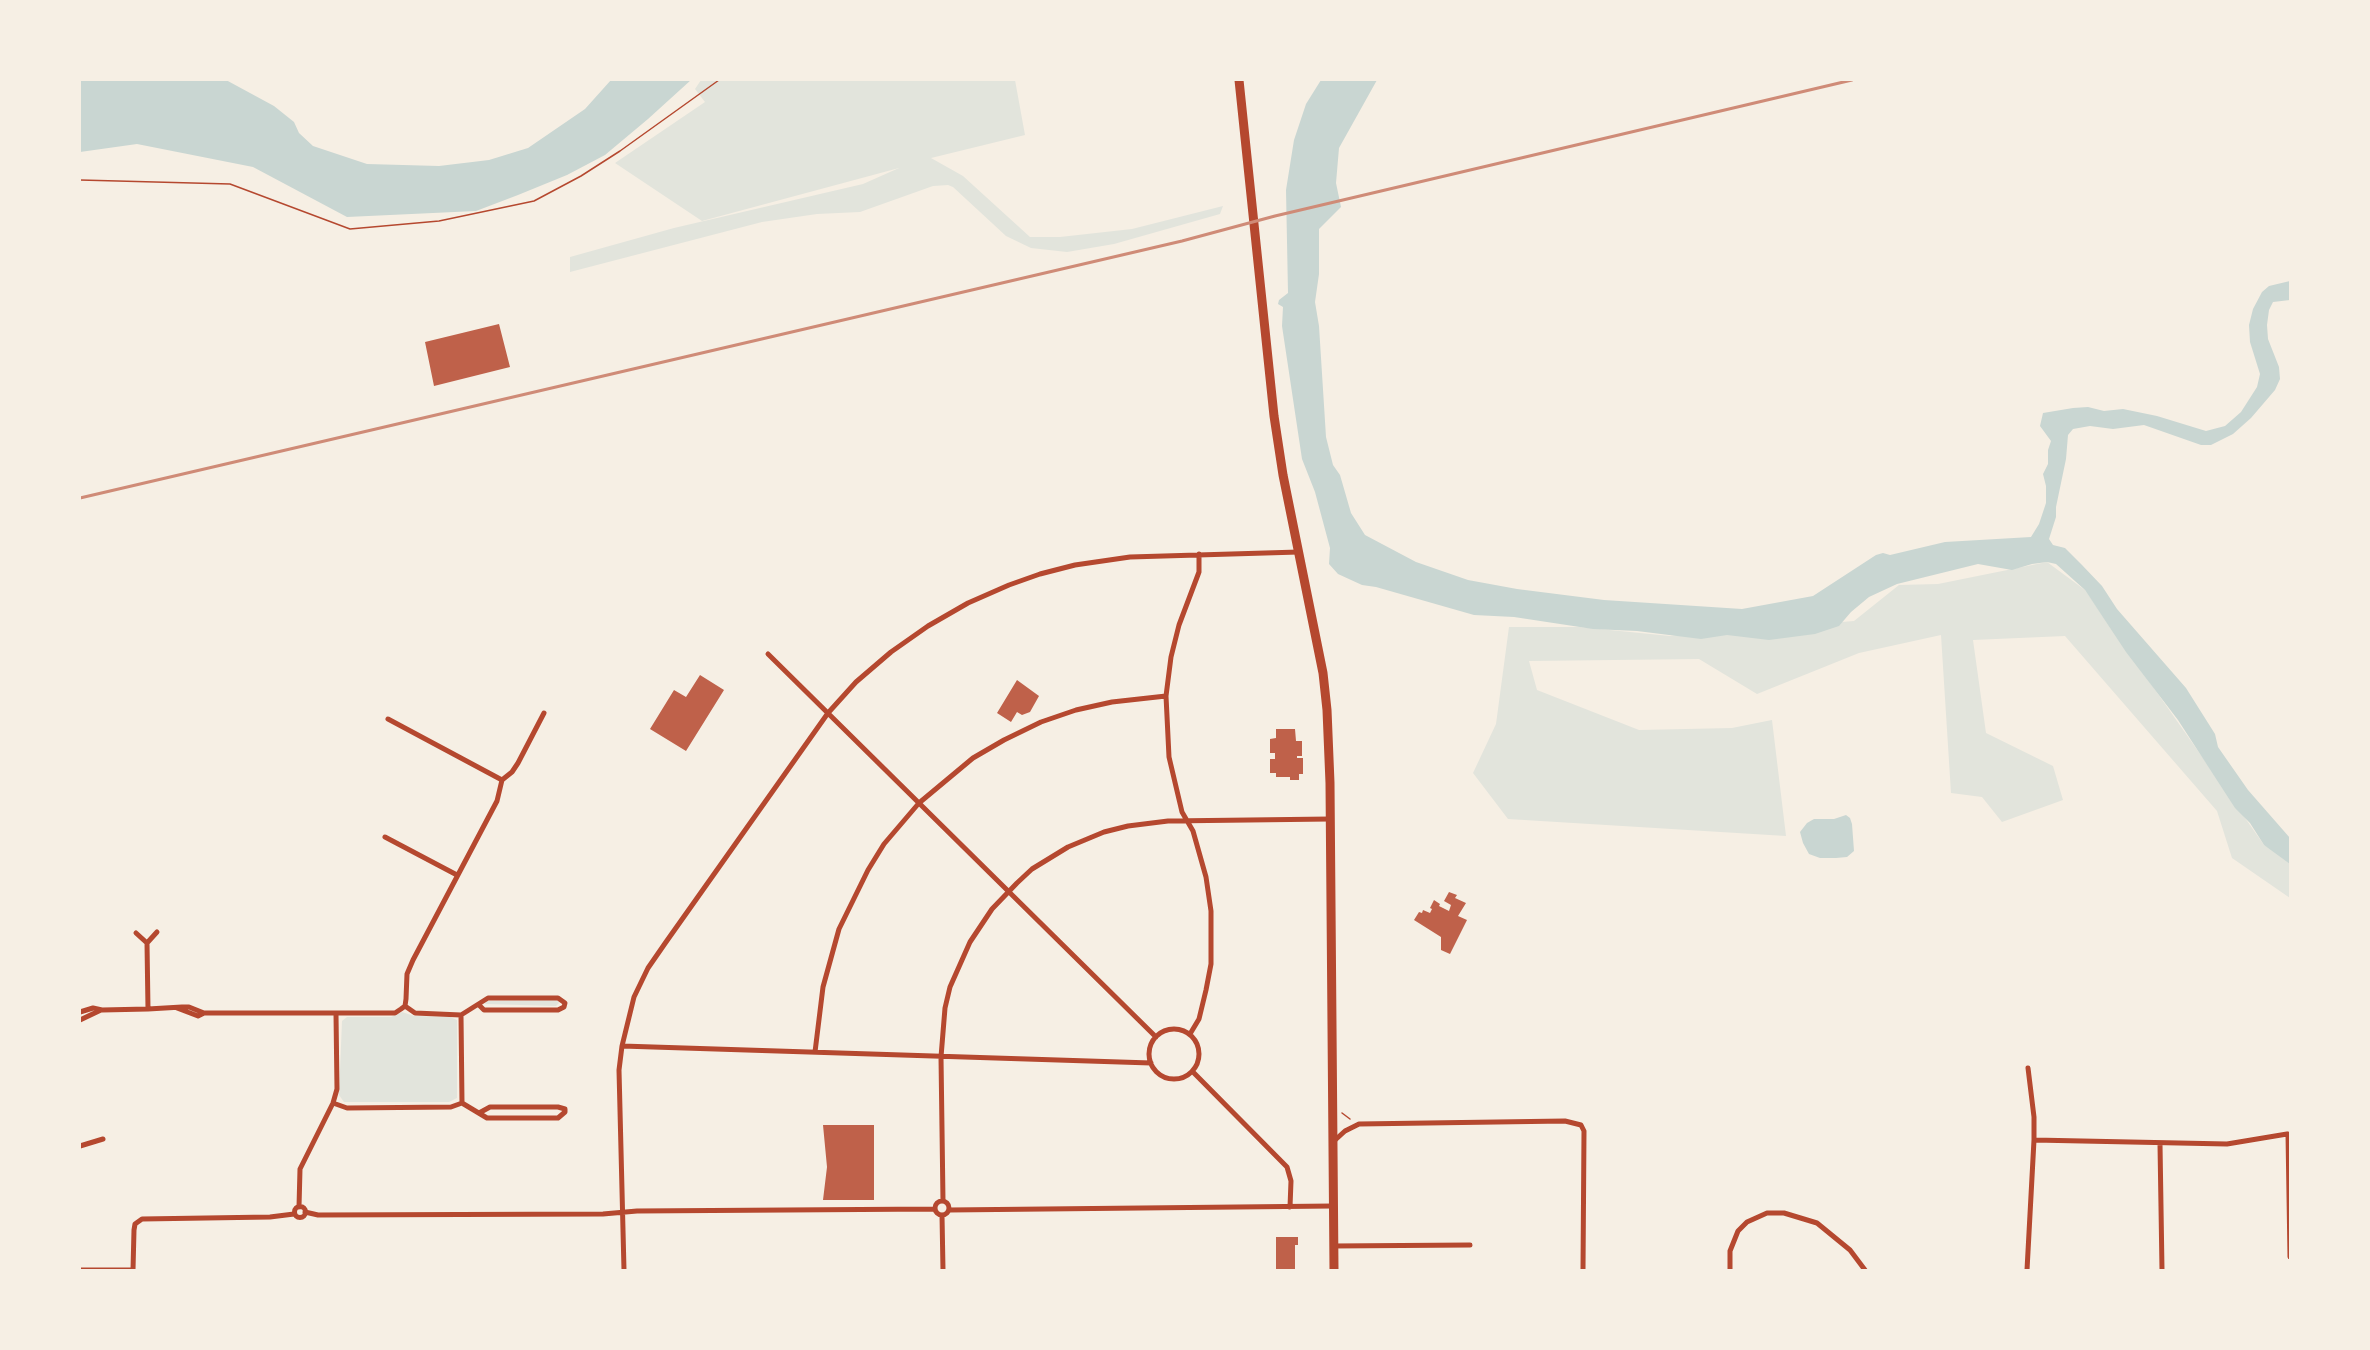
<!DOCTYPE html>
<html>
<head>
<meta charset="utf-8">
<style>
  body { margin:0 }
  #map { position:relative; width:2370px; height:1350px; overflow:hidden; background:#f6efe4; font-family:"Nunito Sans",sans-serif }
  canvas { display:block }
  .frame { position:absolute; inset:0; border:81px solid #f6efe4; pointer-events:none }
</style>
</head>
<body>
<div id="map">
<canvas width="2370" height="1350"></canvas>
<div class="frame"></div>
</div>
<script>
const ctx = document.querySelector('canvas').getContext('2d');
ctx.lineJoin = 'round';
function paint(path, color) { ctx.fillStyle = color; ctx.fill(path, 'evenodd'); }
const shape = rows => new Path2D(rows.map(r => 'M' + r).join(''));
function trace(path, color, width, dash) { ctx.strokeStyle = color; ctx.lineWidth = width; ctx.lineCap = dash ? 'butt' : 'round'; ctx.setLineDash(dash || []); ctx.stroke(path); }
paint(shape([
  [701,80,1015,80,1025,135,931,158,963,176,1030,237,1060,237,1132,229,1223,206,1220,214,1114,244,1067,252,1031,248,1006,236,953,187,948,185,933,186,860,212,817,214,762,222,570,272,570,257,674,228,863,184,899,168,702,221,615,163,705,102,695,89],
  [2047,562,2085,590,2264,845,2290,858,2290,898,2232,858,2217,811,2065,636,1973,640,1986,733,2053,766,2063,800,2002,822,1982,797,1951,793,1941,635,1859,653,1757,694,1699,659,1529,661,1537,690,1639,730,1732,728,1772,720,1786,836,1508,819,1473,773,1496,724,1509,627,1580,627,1670,636,1854,621,1899,585,1938,584],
  [557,1000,559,1003,556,1006,485,1004,487,1001],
  [402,1012,414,1016,450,1017,457,1020,457,1098,449,1102,344,1102,339,1095,342,1021,347,1017,391,1017]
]), '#e2e4dc');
paint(shape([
  [80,80,226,80,274,106,294,122,299,133,313,146,367,164,439,166,489,160,528,148,585,109,611,80,691,80,648,119,605,155,567,175,518,195,476,211,347,217,253,167,137,144,80,152],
  [1321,80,1377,80,1339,148,1336,183,1341,207,1319,229,1319,274,1315,302,1319,326,1326,437,1333,465,1340,475,1351,513,1365,535,1416,562,1468,580,1517,589,1604,600,1742,609,1813,596,1876,555,1883,553,1890,555,1945,542,2031,537,2039,524,2046,503,2046,486,2043,474,2048,464,2048,450,2051,441,2040,426,2043,413,2073,408,2088,407,2104,411,2123,409,2157,416,2206,431,2225,426,2241,412,2257,387,2260,374,2250,342,2249,325,2253,309,2262,292,2269,286,2290,281,2290,300,2273,302,2269,310,2267,325,2268,339,2279,367,2280,379,2275,390,2251,418,2233,434,2211,445,2201,445,2144,425,2113,429,2090,426,2073,429,2068,435,2066,459,2056,507,2056,517,2049,539,2053,545,2065,548,2082,565,2102,586,2117,609,2186,688,2215,734,2218,747,2248,790,2290,838,2290,864,2264,845,2250,823,2235,808,2178,720,2126,652,2085,590,2056,564,2047,562,2032,564,2012,570,1978,564,1897,584,1869,597,1851,612,1839,626,1815,634,1769,640,1727,635,1701,639,1637,631,1593,629,1514,617,1474,615,1376,587,1362,585,1338,574,1329,564,1330,548,1315,492,1302,459,1282,326,1283,307,1278,304,1279,300,1288,293,1286,190,1294,140,1306,104],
  [1846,815,1850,818,1852,824,1854,851,1847,857,1836,858,1820,858,1809,854,1803,843,1800,832,1807,823,1814,819,1834,819]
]), '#c9d6d2');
paint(shape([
  [499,324,510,367,434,386,425,342],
  [700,675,724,690,686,751,650,729,674,690,686,697],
  [1017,680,1039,696,1030,712,1022,715,1017,712,1011,722,997,713],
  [1276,729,1295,729,1296,741,1302,741,1302,756,1297,756,1297,758,1303,758,1303,774,1299,774,1299,780,1290,780,1290,777,1276,777,1276,773,1270,773,1270,759,1275,759,1275,753,1270,753,1270,739,1276,738],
  [1449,892,1457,895,1455,898,1466,903,1458,916,1467,920,1450,954,1441,950,1441,937,1414,920,1419,912,1422,913,1423,910,1430,913,1432,909,1430,908,1434,900,1440,904,1439,906,1449,911,1451,905,1444,901],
  [823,1125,874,1125,874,1200,823,1200,827,1167],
  [1276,1237,1298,1237,1298,1245,1295,1245,1295,1270,1276,1270]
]), '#bf614a');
trace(shape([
  [80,180,230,184,350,229,439,221,534,201,581,176,620,151,719,80],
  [1342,1113,1350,1119]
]), '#b5482f', 1.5);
trace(shape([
  [768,654,1156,1037],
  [388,719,502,780],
  [385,837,457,875],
  [136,933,147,943],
  [177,1008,198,1016,204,1013,395,1013,401,1009,405,1006,406,999,407,974,413,960,497,801,502,780,512,772,518,763,544,713],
  [148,1009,147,943,157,932],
  [80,1012,93,1008,102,1010,148,1009,182,1007,189,1007,204,1013],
  [461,1015,488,998,558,998,565,1003,564,1007,558,1010,484,1010,479,1005],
  [80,1020,101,1010],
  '1149 1054a25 25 0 1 1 50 0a25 25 0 1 1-50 0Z',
  [1190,1034,1199,1019,1206,990,1211,964,1211,911,1206,877,1193,831,1182,812,1169,757,1166,696,1171,657,1179,625,1199,572,1199,554],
  [622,1046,1151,1063],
  [815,1052,823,987,839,929,868,870,884,844,919,803,973,758,1004,740,1041,722,1076,710,1112,702,1166,696],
  [1193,1072,1287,1167,1291,1181,1290,1207],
  [333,1103,347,1108,451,1107,462,1103,461,1015,415,1013,405,1006],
  [462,1103,487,1118,558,1118,565,1112,565,1109,558,1107,490,1107,479,1113],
  [2288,1134,2290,1257],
  [2034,1140,2227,1144,2287,1134],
  [1334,1141,1345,1131,1359,1124,1565,1121,1581,1125,1584,1131,1583,1270],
  [2160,1144,2162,1270],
  [80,1146,103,1139],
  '935 1208a7 7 0 1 1 14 0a7 7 0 1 1-14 0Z',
  [943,1201,941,1057,945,1008,950,987,970,942,992,909,1017,883,1032,869,1068,847,1104,832,1128,826,1168,821,1330,819],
  '294.5 1212a5.5 5.5 0 1 1 11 0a5.5 5.5 0 1 1-11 0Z',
  [299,1207,300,1169,333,1103,337,1089,336,1014],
  [949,1210,1333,1206],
  [305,1212,318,1215,603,1214,637,1211,935,1209],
  [942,1215,943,1270],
  [1333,1246,1470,1245],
  [80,1270,133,1270],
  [133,1270,134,1230,135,1224,142,1219,270,1217,294,1214],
  [624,1270,619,1070,622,1046,634,997,648,968,666,942,828,713,856,682,891,652,928,626,968,603,1009,585,1040,574,1075,565,1130,557,1299,552],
  [1730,1270,1730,1251,1738,1231,1747,1222,1767,1213,1784,1213,1817,1223,1850,1250,1865,1270],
  [2027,1270,2034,1140,2034,1117,2028,1068]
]), '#b5482f', 5);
trace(shape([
  [1239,80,1274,416,1283,475,1323,673,1327,710,1330,783,1334,1270]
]), '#b5482f', 9);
trace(shape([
  [80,498,1182,241,1275,216,1852,80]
]), '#cf8b77', 3);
</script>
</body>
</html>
